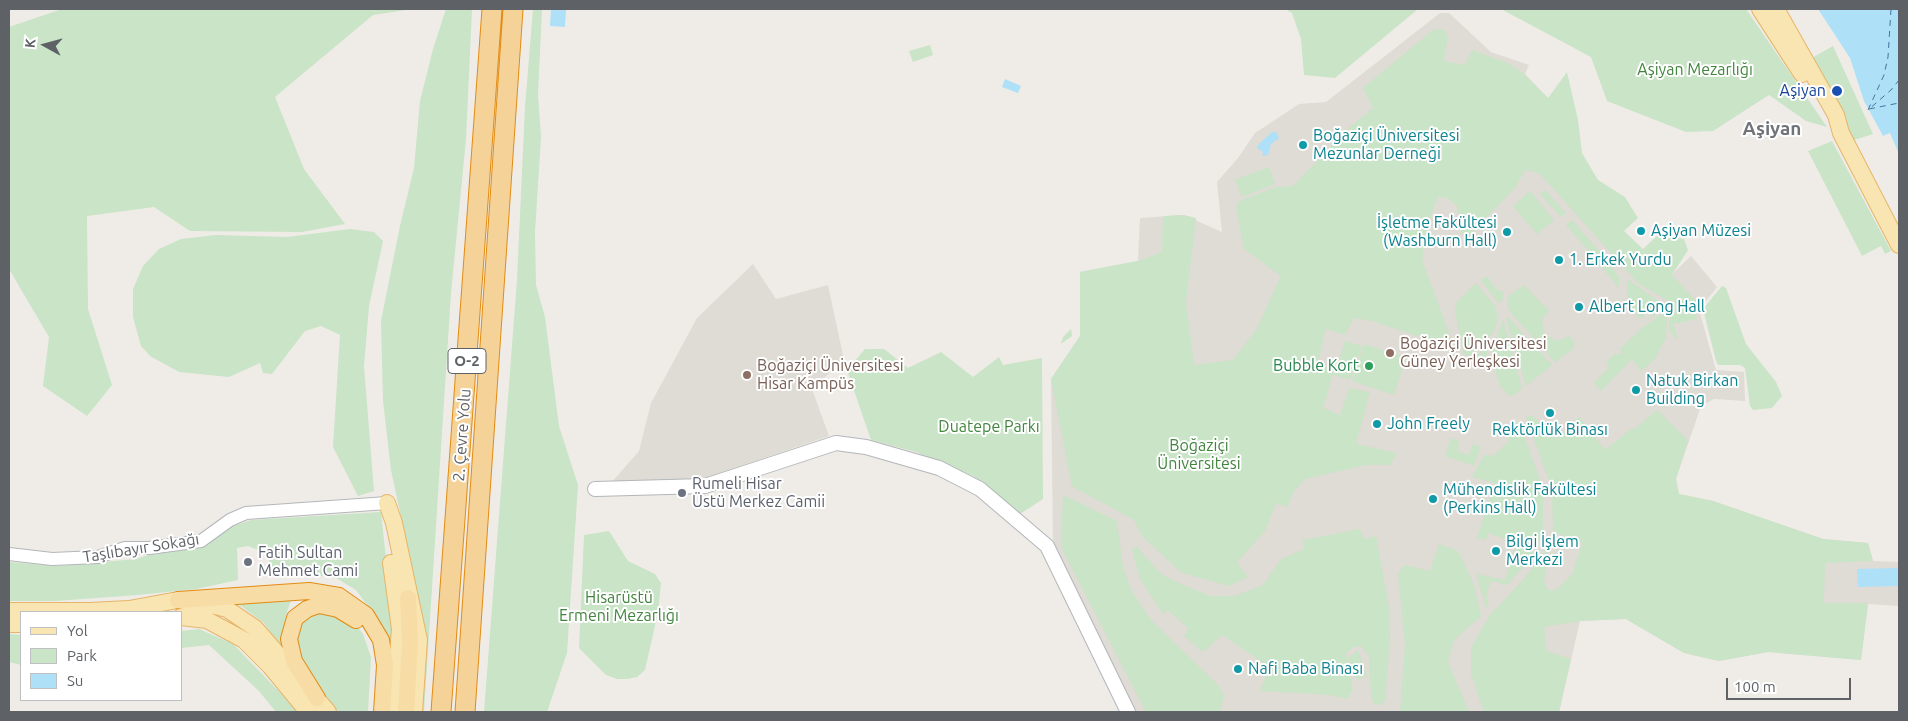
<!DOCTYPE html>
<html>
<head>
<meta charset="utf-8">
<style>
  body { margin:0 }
  #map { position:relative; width:1908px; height:721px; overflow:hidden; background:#efece7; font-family:Ubuntu,sans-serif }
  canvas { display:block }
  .frame { position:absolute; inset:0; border:10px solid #5e6266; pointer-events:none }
  .legend { position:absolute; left:20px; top:611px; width:162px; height:90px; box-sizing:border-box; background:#fff; border:1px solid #bfc0c2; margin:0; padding:6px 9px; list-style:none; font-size:15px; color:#5e6266 }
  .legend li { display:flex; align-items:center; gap:10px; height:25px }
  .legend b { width:25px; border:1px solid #bfc0c2 }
  .north { position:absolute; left:20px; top:20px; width:50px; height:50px; -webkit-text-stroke:4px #fff; paint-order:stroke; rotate:277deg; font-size:14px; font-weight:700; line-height:20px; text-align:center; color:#5e6266 }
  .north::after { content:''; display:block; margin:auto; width:18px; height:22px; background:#5e6266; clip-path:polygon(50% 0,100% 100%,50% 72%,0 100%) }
  .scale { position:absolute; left:1726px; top:678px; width:125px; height:22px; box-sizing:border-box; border:2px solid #5e6266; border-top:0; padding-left:6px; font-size:15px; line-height:18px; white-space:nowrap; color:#5e6266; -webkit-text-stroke:4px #fff; paint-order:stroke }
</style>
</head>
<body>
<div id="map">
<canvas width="1908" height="721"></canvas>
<div class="frame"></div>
<ul class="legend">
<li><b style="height:6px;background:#f9e5b2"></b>Yol</li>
<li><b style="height:14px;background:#c9e4c6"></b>Park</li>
<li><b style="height:14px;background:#aee0f8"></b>Su</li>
</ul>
<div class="north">K</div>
<div class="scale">100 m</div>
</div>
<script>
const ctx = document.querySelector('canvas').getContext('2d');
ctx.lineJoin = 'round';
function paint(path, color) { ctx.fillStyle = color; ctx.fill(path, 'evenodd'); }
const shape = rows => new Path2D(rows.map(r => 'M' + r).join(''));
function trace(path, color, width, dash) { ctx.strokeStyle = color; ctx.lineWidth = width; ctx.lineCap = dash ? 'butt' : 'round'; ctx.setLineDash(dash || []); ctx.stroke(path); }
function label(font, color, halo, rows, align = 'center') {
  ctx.font = font + ' Ubuntu,sans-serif'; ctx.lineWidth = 4; ctx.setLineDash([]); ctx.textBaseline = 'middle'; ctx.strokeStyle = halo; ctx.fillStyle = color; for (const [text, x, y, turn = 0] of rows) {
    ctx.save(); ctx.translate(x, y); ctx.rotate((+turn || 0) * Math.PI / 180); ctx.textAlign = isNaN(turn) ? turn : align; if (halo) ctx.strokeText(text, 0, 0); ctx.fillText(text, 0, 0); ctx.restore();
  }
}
paint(shape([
  [1440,13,1449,13,1491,52,1529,65,1525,74,1548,98,1614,255,1636,279,1661,285,1691,256,1717,287,1699,310,1716,370,1744,372,1745,401,1714,399,1701,406,1676,479,1679,494,1713,501,1823,539,1868,543,1873,561,1899,562,1899,606,1868,604,1861,660,1768,652,1719,661,1684,653,1626,619,1580,621,1559,712,1132,712,1053,546,1051,379,1080,336,1080,272,1138,261,1140,218,1184,215,1222,232,1217,182,1238,158,1255,133,1299,104,1326,102],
  [753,264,776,299,828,285,844,360,812,389,829,436,702,479,611,483,639,451,651,403,697,318]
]), '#dfdbd5');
paint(shape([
  [62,9,413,9,373,15,275,97,304,169,345,224,302,232,190,231,154,207,87,216,88,309,112,385,87,416,43,386,49,337,9,269,9,27],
  [446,9,472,9,466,139,451,293,424,712,419,712,415,582,391,470,383,401,381,321,400,226,414,168,420,101,433,49],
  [533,9,542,9,538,95,541,137,535,232,536,285,545,317,559,426,578,485,567,653,547,712,484,712,517,280,525,107],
  [1285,9,1418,9,1335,78,1304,75,1301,39,1292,13],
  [1501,9,1746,9,1827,127,1806,121,1769,95,1713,131,1686,132,1607,101,1591,57],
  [1443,29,1448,36,1444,61,1465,65,1472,50,1510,64,1524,74,1548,98,1567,72,1578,120,1582,153,1598,180,1625,197,1638,218,1624,231,1643,249,1658,235,1684,239,1688,250,1672,275,1698,303,1693,310,1697,319,1673,324,1678,340,1670,332,1669,322,1673,310,1669,304,1644,323,1667,300,1639,284,1539,173,1525,170,1515,188,1464,240,1457,206,1449,199,1438,196,1427,226,1422,260,1452,341,1447,346,1372,321,1354,318,1345,335,1326,329,1317,364,1334,370,1323,408,1340,415,1349,388,1370,392,1356,444,1397,453,1390,465,1366,465,1305,479,1294,491,1287,507,1276,503,1265,531,1237,562,1248,577,1229,586,1182,573,1142,536,1134,520,1072,486,1051,379,1080,336,1080,272,1138,261,1162,252,1163,216,1184,215,1196,218,1186,302,1194,365,1233,360,1256,330,1281,276,1244,249,1236,208,1239,201,1276,187,1293,186,1350,127,1373,108,1363,88,1433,30],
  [930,45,933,55,913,62,909,51],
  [1833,46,1873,134,1851,141,1810,59],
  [1832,141,1891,251,1885,254,1881,246,1862,256,1808,151],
  [1269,167,1275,184,1242,197,1235,180],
  [1545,190,1566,213,1561,217,1540,194],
  [1530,191,1554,220,1537,234,1513,206],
  [1572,220,1600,252,1594,257,1566,225],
  [350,229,374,232,383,241,369,306,364,366,374,491,358,496,333,447,340,335,321,326,305,331,272,374,263,373,260,363,229,377,179,372,150,356,141,346,133,317,133,289,143,266,159,249,181,239,216,235,287,237],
  [1605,259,1619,277,1619,288,1600,265],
  [1487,276,1496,289,1504,293,1502,301,1498,303,1481,280],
  [1627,279,1660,302,1640,319,1628,304],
  [1476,283,1495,306,1498,319,1494,332,1468,357,1464,354,1455,312,1456,303],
  [1524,285,1549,311,1542,319,1544,334,1557,341,1569,336,1575,342,1572,350,1555,362,1510,312,1507,302,1509,296],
  [1722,286,1726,288,1746,344,1776,382,1782,396,1772,408,1753,410,1750,406,1745,368,1740,365,1718,365,1716,361,1703,309],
  [1667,310,1666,338,1654,360,1641,371,1632,359,1601,391,1594,382,1609,368,1607,361,1616,353,1619,355,1622,352,1620,349,1642,328],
  [1508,317,1552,365,1526,386,1506,318],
  [1503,319,1522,389,1510,397,1500,386,1495,370,1488,365],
  [1071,329,1072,336,1061,344,1063,337],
  [1345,341,1362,346,1350,380,1334,375],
  [1491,341,1483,365,1472,361],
  [1364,344,1406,357,1394,395,1352,381],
  [865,349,884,349,908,368,941,352,973,377,999,357,1003,365,1042,358,1043,499,1020,514,973,476,916,452,871,440,847,370],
  [1657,410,1688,440,1676,479,1679,494,1713,501,1823,539,1868,543,1873,561,1825,563,1824,603,1868,603,1861,660,1768,652,1719,661,1684,653,1626,619,1579,621,1544,627,1546,651,1571,659,1559,712,1484,712,1471,674,1471,648,1489,616,1522,581,1543,554,1547,540,1550,540,1544,582,1547,589,1555,591,1573,573,1582,543,1553,532,1552,489,1526,417,1532,415,1556,439,1579,417,1605,450,1632,428,1635,429],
  [1519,421,1543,489,1543,533,1530,559,1507,585,1493,581,1490,583,1486,597,1489,605,1486,608,1476,574,1505,580,1517,543,1488,533,1486,540,1477,538,1495,483,1472,477,1484,455,1493,456,1508,442,1510,426],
  [1451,438,1460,441,1457,451,1469,455,1472,444,1481,447,1474,466,1445,456],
  [1063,495,1117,521,1123,568,1132,592,1152,621,1219,686,1224,696,1220,712,1146,712,1061,547],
  [381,512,394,633,389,700,378,620,356,590,336,578,298,573,275,574,266,553,248,546,237,548,238,580,196,589,138,595,55,601,9,601,9,562,58,566,136,559,251,520],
  [1360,529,1364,539,1376,536,1389,607,1390,641,1385,700,1380,705,1374,704,1371,695,1369,656,1361,646,1354,647,1346,653,1353,689,1347,699,1331,695,1260,691,1269,667,1222,635,1203,652,1184,636,1188,628,1168,610,1163,614,1140,579,1132,550,1136,546,1161,574,1183,585,1211,596,1235,596,1263,585,1281,559,1304,549,1303,540],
  [609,531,628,561,655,574,661,583,658,612,645,670,637,677,627,679,617,679,606,675,579,648,584,535],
  [1439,544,1458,551,1474,585,1481,616,1454,640,1448,662,1469,712,1400,712,1405,645,1398,573,1405,565,1430,571],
  [221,600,291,600,286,615,284,642,291,662,264,623,241,606],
  [321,608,353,621,363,634,371,657,368,712,339,712,323,696,297,659,297,622],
  [199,629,233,644,299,712,276,712,259,691,209,645,181,648,181,631],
  [9,634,21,635,21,665,9,662],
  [1358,650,1367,676,1357,680,1348,658]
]), '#c9e4c6');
paint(shape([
  [551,9,566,9,565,27,550,26],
  [1818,9,1899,9,1899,154,1890,133,1883,136,1864,101,1850,58],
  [1005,79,1021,86,1018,93,1002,87],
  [1272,132,1276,132,1279,138,1271,144,1268,155,1262,156,1263,152,1257,148,1258,145],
  [1899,568,1899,586,1858,587,1857,569]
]), '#aee0f8');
trace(shape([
  [1891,9,1888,57,1884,75,1868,110,1891,90,1899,80],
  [1869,109,1899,103]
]), '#479', 1, [6, 5]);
const tertiary = shape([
  [9,554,52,559,98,557,125,548,149,548,201,541,230,520,246,513,387,503]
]);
const secondary = shape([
  [595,489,705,486,836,443,866,447,939,468,980,489,1047,546,1128,712]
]);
const primary = shape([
  [1760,9,1802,74],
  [1776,9,1836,115,1841,133,1899,245],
  [387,503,394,523,419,640,414,712],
  [391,563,400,629,393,712],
  [9,611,90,611,129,609,178,600,216,606,227,609,255,628,328,712],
  [181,617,207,620,244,640,270,666,308,712],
  [9,624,21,624]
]);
const trunk = shape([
  [178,600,309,591,339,596,366,615,381,640,385,665,382,712],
  [317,698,294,661,289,639,295,618,307,609,319,605,338,609,356,620],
  [406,712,410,642,408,598]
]);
const motorway = shape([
  [441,712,492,9],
  [465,712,513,9]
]);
trace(tertiary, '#b4b7ba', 14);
trace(secondary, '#b3b6ba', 16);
trace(primary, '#e6b569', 18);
trace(trunk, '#e38b13', 18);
trace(motorway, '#e38b13', 21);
trace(tertiary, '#fff', 12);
trace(secondary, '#fff', 14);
trace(primary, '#f9e5b2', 16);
trace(trunk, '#f7dca5', 16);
trace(motorway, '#f5d398', 19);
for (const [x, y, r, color] of [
  [1837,91,6,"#1a4fb4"],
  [1303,145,5,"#0f9aa8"],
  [1641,231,5,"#0f9aa8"],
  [1507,232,5,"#0f9aa8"],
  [1559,260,5,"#0f9aa8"],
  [1579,307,5,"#0f9aa8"],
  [1390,353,5,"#8d6e63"],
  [1369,366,5,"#2e9e5b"],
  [747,375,5,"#8d6e63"],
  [1636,390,5,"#0f9aa8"],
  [1550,413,5,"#0f9aa8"],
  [1377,424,5,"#0f9aa8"],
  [682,493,5,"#6b7280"],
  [1433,499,5,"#0f9aa8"],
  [1496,551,5,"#0f9aa8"],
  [248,562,5,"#6b7280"],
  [1238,669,5,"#0f9aa8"]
]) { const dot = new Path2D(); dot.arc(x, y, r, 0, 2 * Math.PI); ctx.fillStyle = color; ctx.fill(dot); trace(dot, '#fff', 2); }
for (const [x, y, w] of [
  [467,361,38]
]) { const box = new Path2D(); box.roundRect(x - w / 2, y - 12.5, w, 25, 4); ctx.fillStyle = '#fff'; ctx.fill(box); trace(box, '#5e6266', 1); }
label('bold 15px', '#5e6266', null, [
  ["O-2",467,361]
]);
label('16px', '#42853e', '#fff', [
  ["Aşiyan Mezarlığı",1695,70],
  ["Duatepe Parkı",989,427],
  ["Boğaziçi",1199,446],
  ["Üniversitesi",1199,464],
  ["Hisarüstü",619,598],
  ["Ermeni Mezarlığı",619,616]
]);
label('16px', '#164399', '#fff', [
  ["Aşiyan",1826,91]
], 'right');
label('16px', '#0d838f', '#fff', [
  ["Boğaziçi Üniversitesi",1313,136],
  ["Mezunlar Derneği",1313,154],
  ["İşletme Fakültesi",1497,223,"right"],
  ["(Washburn Hall)",1497,241,"right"],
  ["Aşiyan Müzesi",1651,231],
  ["1. Erkek Yurdu",1569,260],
  ["Albert Long Hall",1589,307],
  ["Natuk Birkan",1646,381],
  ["Building",1646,399],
  ["John Freely",1387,424],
  ["Rektörlük Binası",1550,430,"center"],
  ["Mühendislik Fakültesi",1443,490],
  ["(Perkins Hall)",1443,508],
  ["Bilgi İşlem",1506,542],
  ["Merkezi",1506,560],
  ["Nafi Baba Binası",1248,669]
], 'left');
label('16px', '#785e54', '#fff', [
  ["Boğaziçi Üniversitesi",1400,344],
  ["Güney Yerleşkesi",1400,362],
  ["Boğaziçi Üniversitesi",757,366],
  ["Hisar Kampüs",757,384]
], 'left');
label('16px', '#27864d', '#fff', [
  ["Bubble Kort",1359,366]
], 'right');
label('16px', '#5e6266', '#fff', [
  ["2. Çevre Yolu",462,435,-86],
  ["Taşlıbayır Sokağı",141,548,-9]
]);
label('16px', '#5b616d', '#fff', [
  ["Rumeli Hisar",692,484],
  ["Üstü Merkez Camii",692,502],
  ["Fatih Sultan",258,553],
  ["Mehmet Cami",258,571]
], 'left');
label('bold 19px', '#6f7478', '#fff', [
  ["Aşiyan",1772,129]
]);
</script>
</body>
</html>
